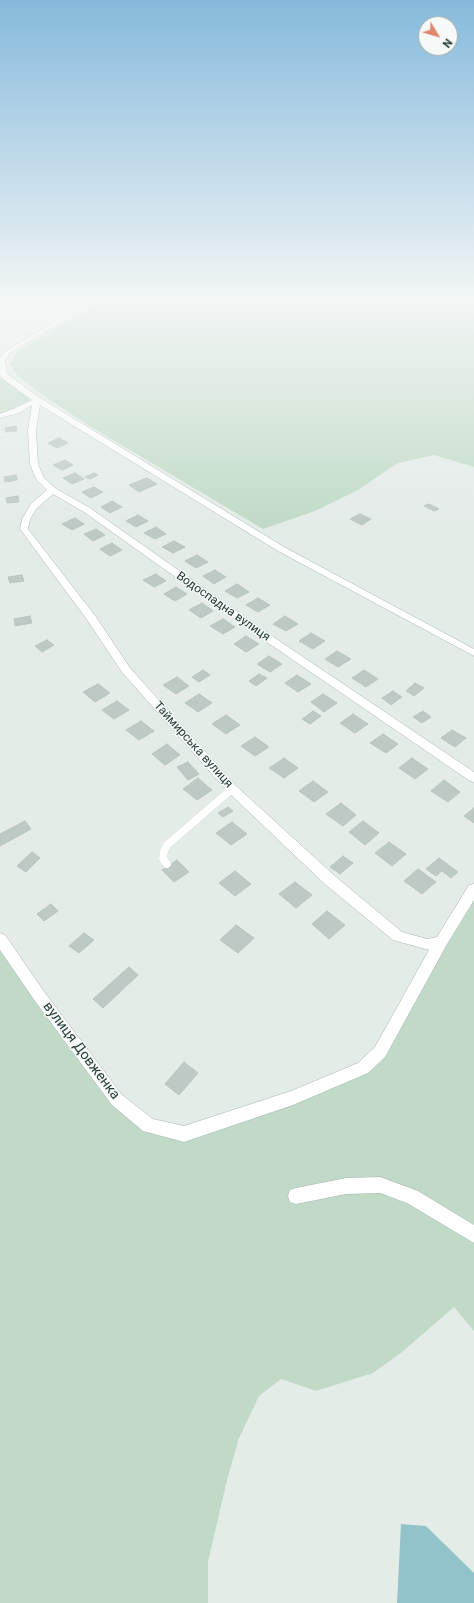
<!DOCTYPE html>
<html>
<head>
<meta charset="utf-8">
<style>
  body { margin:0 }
  #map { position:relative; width:474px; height:1603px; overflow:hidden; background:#e4ece8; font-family:Roboto,sans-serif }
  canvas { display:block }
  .north { position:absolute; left:418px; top:16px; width:40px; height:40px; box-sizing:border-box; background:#f5f9f7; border:1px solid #a2ada9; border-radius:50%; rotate:128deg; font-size:11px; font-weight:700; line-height:16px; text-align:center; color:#263c35 }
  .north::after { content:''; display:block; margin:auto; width:14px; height:18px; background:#e1886d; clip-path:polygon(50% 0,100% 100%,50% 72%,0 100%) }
</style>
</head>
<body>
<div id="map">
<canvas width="474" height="1603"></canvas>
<div class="north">N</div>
</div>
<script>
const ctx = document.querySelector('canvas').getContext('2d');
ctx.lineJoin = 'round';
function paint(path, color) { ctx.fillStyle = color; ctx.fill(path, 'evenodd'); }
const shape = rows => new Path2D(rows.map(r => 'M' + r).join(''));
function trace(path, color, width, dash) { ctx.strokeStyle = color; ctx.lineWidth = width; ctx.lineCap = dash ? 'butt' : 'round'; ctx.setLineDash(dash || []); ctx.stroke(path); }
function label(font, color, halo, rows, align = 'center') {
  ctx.font = font + ' Roboto,sans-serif'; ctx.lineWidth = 3; ctx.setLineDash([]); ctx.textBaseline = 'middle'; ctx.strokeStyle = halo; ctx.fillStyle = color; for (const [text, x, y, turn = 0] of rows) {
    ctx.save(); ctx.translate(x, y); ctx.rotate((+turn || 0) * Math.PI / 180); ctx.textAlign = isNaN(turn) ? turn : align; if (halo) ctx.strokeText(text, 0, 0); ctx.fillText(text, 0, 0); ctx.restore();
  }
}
paint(shape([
  [96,303,474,303,474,467,434,455,398,463,358,490,315,511,263,529,91,427,47,398,17,375,10,364,18,351],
  [0,378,7,378,37,400,0,416],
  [474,889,474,1331,454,1307,402,1352,373,1373,316,1391,281,1379,259,1396,239,1438,227,1480,208,1562,208,1603,0,1603,0,940,117,1100,149,1126,184,1134,363,1068]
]), '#c0dac7');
paint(shape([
  [401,1524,426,1526,474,1573,474,1603,397,1603]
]), '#93c3ca');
const building = shape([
  [16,426,17,431,6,432,5,428,16,426],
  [59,438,68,443,57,448,48,443,59,438],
  [65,460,73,465,62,470,53,465,65,460],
  [75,473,84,479,72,484,63,478,75,473],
  [94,473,98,475,90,479,85,477,94,473],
  [16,475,17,480,5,482,4,477,16,475],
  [147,478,157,484,139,492,129,485,147,478],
  [94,487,103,492,91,498,82,492,94,487],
  [18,496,19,502,7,503,6,498,18,496],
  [112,501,122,507,110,513,101,507,112,501],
  [429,504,439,509,434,511,424,506,429,504],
  [360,514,371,519,362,525,350,519,360,514],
  [138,515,148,521,136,527,126,521,138,515],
  [75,518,84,524,72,530,62,524,75,518],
  [156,527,166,534,155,539,144,533,156,527],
  [96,529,105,535,93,541,84,534,96,529],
  [174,541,185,547,173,553,162,547,174,541],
  [112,543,122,550,110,556,100,549,112,543],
  [197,555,208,562,196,568,185,561,197,555],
  [215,570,226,577,214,584,203,576,215,570],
  [156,574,166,581,154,587,143,580,156,574],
  [22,575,24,581,10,583,8,577,22,575],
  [237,584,249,592,237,598,225,591,237,584],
  [176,587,187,594,175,601,164,594,176,587],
  [258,598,270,605,258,612,246,605,258,598],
  [202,603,213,611,201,618,189,610,202,603],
  [30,616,32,623,15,626,14,619,30,616],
  [285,616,298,624,286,631,273,624,285,616],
  [223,619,235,627,223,634,210,626,223,619],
  [311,633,325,641,313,649,299,641,311,633],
  [246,636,259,644,246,652,234,644,246,636],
  [47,640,54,645,42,652,35,646,47,640],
  [337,651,351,659,338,667,325,659,337,651],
  [269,656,282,664,270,672,257,664,269,656],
  [203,670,210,675,199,682,192,677,203,670],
  [364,670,378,679,366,687,352,678,364,670],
  [259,674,267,678,256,686,249,681,259,674],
  [297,675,311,684,298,692,285,683,297,675],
  [177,677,189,686,176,694,163,685,177,677],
  [415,683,424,688,414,696,406,691,415,683],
  [98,684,110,693,95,702,83,692,98,684],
  [393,691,402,697,391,705,382,698,393,691],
  [199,694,212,703,198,712,185,703,199,694],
  [323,694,337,703,324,712,311,702,323,694],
  [117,701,129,710,114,719,102,710,117,701],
  [313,711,321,716,310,724,302,719,313,711],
  [423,711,431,717,422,723,413,717,423,711],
  [353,714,368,724,355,733,340,723,353,714],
  [226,715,240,725,226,734,212,724,226,715],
  [141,721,154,731,139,740,126,730,141,721],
  [452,730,466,738,455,747,441,738,452,730],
  [383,734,398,744,386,753,370,743,383,734],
  [255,737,269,747,255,756,241,746,255,737],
  [167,744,180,755,165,765,152,754,167,744],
  [284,758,298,768,284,778,269,768,284,758],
  [412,758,428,769,415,779,399,768,412,758],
  [188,762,199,774,188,780,177,767,188,762],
  [198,778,212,790,197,800,183,789,198,778],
  [444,780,460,792,448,802,431,791,444,780],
  [313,781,328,792,314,802,299,791,313,781],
  [341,803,356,815,343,826,326,814,341,803],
  [228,807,233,811,223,817,218,813,228,807],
  [474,808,474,823,464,816,474,808],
  [25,821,31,829,0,846,0,834,25,821],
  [363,821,379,833,365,845,349,832,363,821],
  [232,822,247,834,231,845,216,833,232,822],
  [389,842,406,854,392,866,375,853,389,842],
  [32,852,40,858,26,872,17,866,32,852],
  [343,856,353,863,340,874,330,867,343,856],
  [439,858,458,872,451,878,442,871,436,876,426,869,439,858],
  [177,860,189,872,174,882,162,870,177,860],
  [418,869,436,882,422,894,404,881,418,869],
  [235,871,251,884,235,896,219,883,235,871],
  [295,882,312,895,296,908,279,894,295,882],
  [51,904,58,911,44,921,37,914,51,904],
  [327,911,345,925,329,939,312,924,327,911],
  [236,925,254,938,238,953,220,940,236,925],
  [84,933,94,940,79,953,69,946,84,933],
  [129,967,138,975,103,1008,93,999,129,967],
  [184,1062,198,1073,179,1095,165,1084,184,1062]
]);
paint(building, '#bdc9c4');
trace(building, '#b7c5bf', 1);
const lane = shape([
  [167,864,163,859,164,851,167,845,232,789]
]);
const street = shape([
  [85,303,92,303,10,353,5,361,7,373,10,376,40,398,284,547,474,649,474,656,278,551,40,405,36,430,38,464,44,478,55,488,90,508,272,636,474,772,474,782,470,781,264,640,84,512,53,494,37,508,30,519,28,529,96,617,130,668,236,786,336,877,402,932,427,939,437,937,469,885,474,884,474,900,446,946,385,1057,368,1073,293,1105,184,1142,143,1131,112,1105,35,1001,0,950,0,933,5,935,45,993,122,1095,153,1119,184,1126,291,1091,358,1063,375,1047,429,950,393,940,326,885,228,792,122,672,88,621,20,529,22,519,31,504,47,490,36,479,30,464,28,430,32,405,19,413,0,418,0,414,13,409,32,400,4,380,0,375,0,358,6,351,85,303],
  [380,1177,418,1191,474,1225,474,1243,407,1203,380,1193,346,1194,296,1204,290,1202,288,1196,290,1190,296,1188,346,1178,380,1177]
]);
trace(lane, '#a7b4af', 8);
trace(street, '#a7b4af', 1);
trace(lane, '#fff', 8);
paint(street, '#fff');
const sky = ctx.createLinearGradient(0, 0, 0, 527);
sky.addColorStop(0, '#86badc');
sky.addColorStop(0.57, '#f3f6f5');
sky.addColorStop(1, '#f3f6f500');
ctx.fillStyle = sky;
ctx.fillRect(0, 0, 474, 527);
label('12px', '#263c35', '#f5f9f7', [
  ["Водоспадна вулиця",223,607,35],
  ["Таймирська вулиця",193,745,48]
]);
label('14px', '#263c35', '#f5f9f7', [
  ["вулиця Довженка",81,1051,53]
]);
</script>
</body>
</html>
